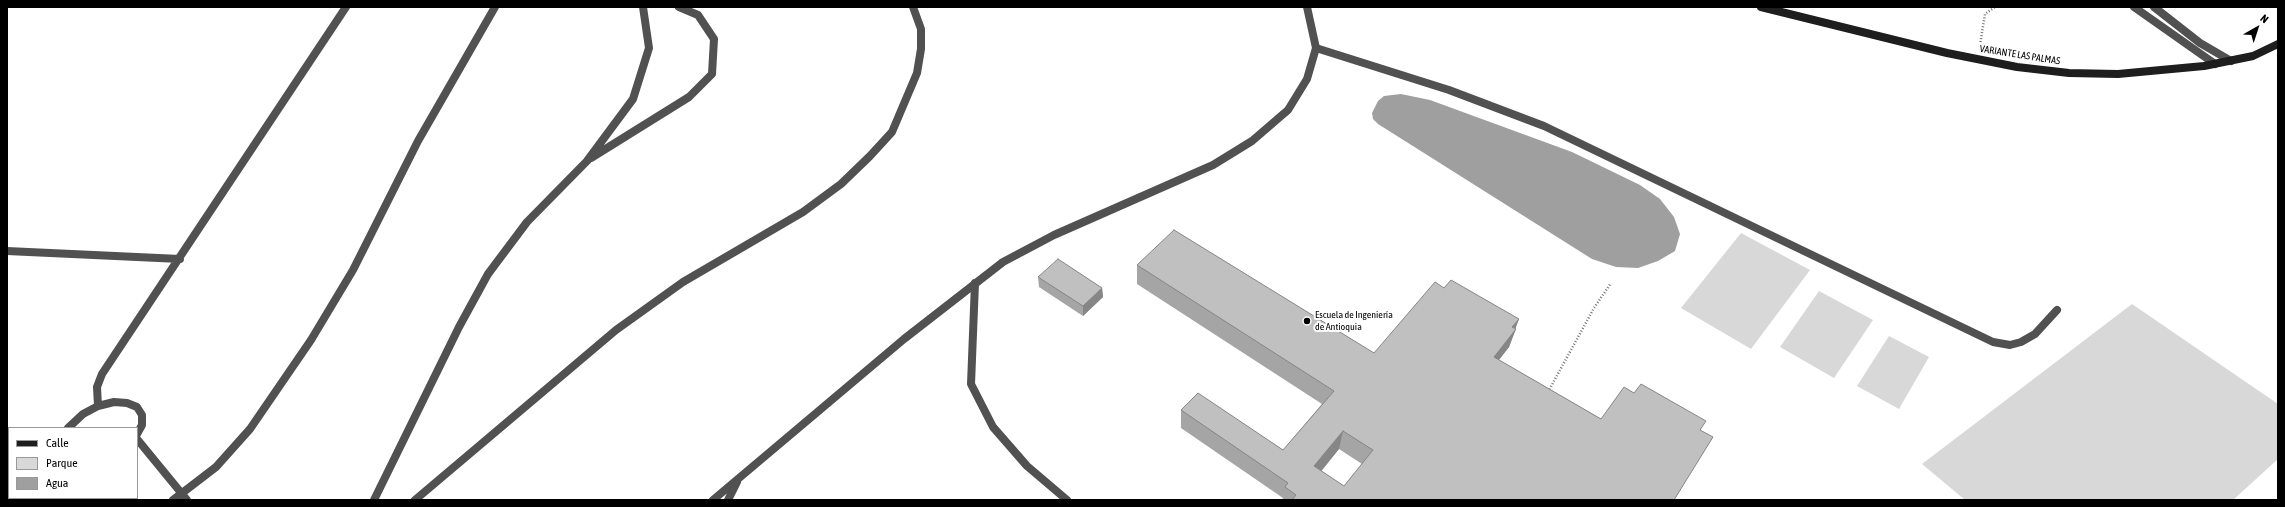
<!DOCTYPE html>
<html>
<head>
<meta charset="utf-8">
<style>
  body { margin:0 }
  #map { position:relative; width:2285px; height:507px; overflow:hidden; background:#fff; font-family:"Asap Condensed",sans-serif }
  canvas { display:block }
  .frame { position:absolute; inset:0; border:8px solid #000; pointer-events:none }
  .legend { position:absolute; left:8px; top:427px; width:130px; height:72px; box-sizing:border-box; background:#fff; border:1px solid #999; margin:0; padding:5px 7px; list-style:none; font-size:12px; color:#000 }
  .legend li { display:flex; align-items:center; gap:8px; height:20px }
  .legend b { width:20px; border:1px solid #999 }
  .north { position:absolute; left:2237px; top:8px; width:40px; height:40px; -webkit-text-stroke:3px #fff; paint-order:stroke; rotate:39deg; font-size:11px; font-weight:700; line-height:16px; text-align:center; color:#000 }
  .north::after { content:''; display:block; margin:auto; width:14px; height:18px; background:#000; clip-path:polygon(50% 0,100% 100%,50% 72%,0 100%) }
</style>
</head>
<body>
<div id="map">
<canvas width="2285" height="507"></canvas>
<div class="frame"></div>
<ul class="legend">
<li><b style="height:5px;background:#1e1e1e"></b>Calle</li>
<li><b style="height:11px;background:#d8d8d8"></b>Parque</li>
<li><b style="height:11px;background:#9f9f9f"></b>Agua</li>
</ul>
<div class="north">N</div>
</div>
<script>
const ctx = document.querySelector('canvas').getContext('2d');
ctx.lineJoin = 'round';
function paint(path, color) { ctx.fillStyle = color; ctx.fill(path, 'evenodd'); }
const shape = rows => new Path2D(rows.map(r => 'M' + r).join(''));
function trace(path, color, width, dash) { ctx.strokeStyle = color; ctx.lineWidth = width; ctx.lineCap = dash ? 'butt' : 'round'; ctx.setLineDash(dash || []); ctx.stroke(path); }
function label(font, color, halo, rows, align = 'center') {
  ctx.font = font + ' "Asap Condensed",sans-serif'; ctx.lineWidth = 4; ctx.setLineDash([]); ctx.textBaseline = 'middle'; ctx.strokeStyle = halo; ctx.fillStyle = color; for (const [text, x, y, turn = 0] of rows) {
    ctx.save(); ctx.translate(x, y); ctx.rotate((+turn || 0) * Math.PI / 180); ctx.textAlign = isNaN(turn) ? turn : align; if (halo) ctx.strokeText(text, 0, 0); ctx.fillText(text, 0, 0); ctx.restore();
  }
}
paint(shape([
  [1741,233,1810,270,1751,349,1681,308],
  [1819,291,1873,320,1834,378,1780,347],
  [2132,304,2278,404,2278,459,2233,500,1965,500,1922,464],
  [1889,336,1929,357,1899,409,1857,386]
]), '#d8d8d8');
paint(shape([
  [1401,94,1430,100,1572,152,1640,185,1660,199,1674,217,1680,234,1675,251,1658,261,1638,268,1616,267,1592,259,1378,124,1373,119,1372,113,1378,101,1384,96]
]), '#9f9f9f');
trace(shape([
  [1980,45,1985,14,1995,7],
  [1548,392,1594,308,1611,283]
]), '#737373', 2.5, [1, 2]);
trace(shape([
  [2134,7,2215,64],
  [2154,7,2200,43,2231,61],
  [1316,48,1449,90,1544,126,1993,342,2010,345,2021,342,2035,334,2057,310],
  [975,283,971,384,993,427,1027,466,1067,500]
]), '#515151', 8);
trace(shape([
  [591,158,689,97,712,74,714,39,698,15,679,7],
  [7,251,180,259],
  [98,406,97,387,102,374,346,7],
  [68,428,83,414,98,406,114,402,127,403,137,407,142,415,142,425,137,434],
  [137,439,187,500],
  [121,498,122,500],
  [173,500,216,467,250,429,311,340,353,270,418,141,495,7],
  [374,500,459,327,488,274,527,222,587,161,633,99,649,48,643,7],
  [415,500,616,330,683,282,803,212,841,184,870,156,892,132,917,73,921,49,921,29,913,7],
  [713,500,904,339,1003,262,1054,235,1213,165,1252,141,1288,110,1307,79,1316,48,1307,7],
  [728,500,737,482]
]), '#515151', 8);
trace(shape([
  [1761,7,1947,53,2017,67,2069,73,2118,74,2204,66,2253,56,2278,44]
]), '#1e1e1e', 8);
paint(shape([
  [1137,265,1374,353,1444,288,1519,319,1509,347,1499,360,1601,419,1700,430,1674,500,1282,500,1283,498,1181,428,1181,410,1283,450,1322,404,1137,284],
  [1339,449,1362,464,1344,486,1321,471],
  [1038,277,1102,288,1103,297,1083,316,1039,287]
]), '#a5a5a5');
paint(shape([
  [1102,288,1103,297,1083,316,1083,306],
  [1519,319,1514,331,1516,329,1509,347,1487,375,1494,357,1512,327],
  [1343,431,1339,449,1311,484,1314,466]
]), '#868686');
const building = shape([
  [1174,230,1374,353,1435,282,1444,288,1451,280,1519,319,1512,327,1516,329,1494,357,1601,419,1624,387,1634,393,1641,384,1706,421,1700,430,1713,437,1674,500,1292,500,1296,495,1285,487,1288,483,1181,410,1198,393,1283,450,1334,391,1137,265,1174,230],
  [1343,431,1373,450,1344,486,1314,466,1343,431],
  [1058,259,1102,288,1083,306,1038,277,1058,259]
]);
paint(building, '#c0c0c0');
trace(building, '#868686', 1);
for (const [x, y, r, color] of [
  [1307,321,4,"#000"]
]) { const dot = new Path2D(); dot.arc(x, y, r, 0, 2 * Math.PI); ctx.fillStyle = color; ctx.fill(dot); trace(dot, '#fff', 1.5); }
label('10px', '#000', '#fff', [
  ["VARIANTE LAS PALMAS",2020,55,9]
]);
label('10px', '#000', '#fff', [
  ["Escuela de Ingeniería",1315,315],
  ["de Antioquia",1315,327]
], 'left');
</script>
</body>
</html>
